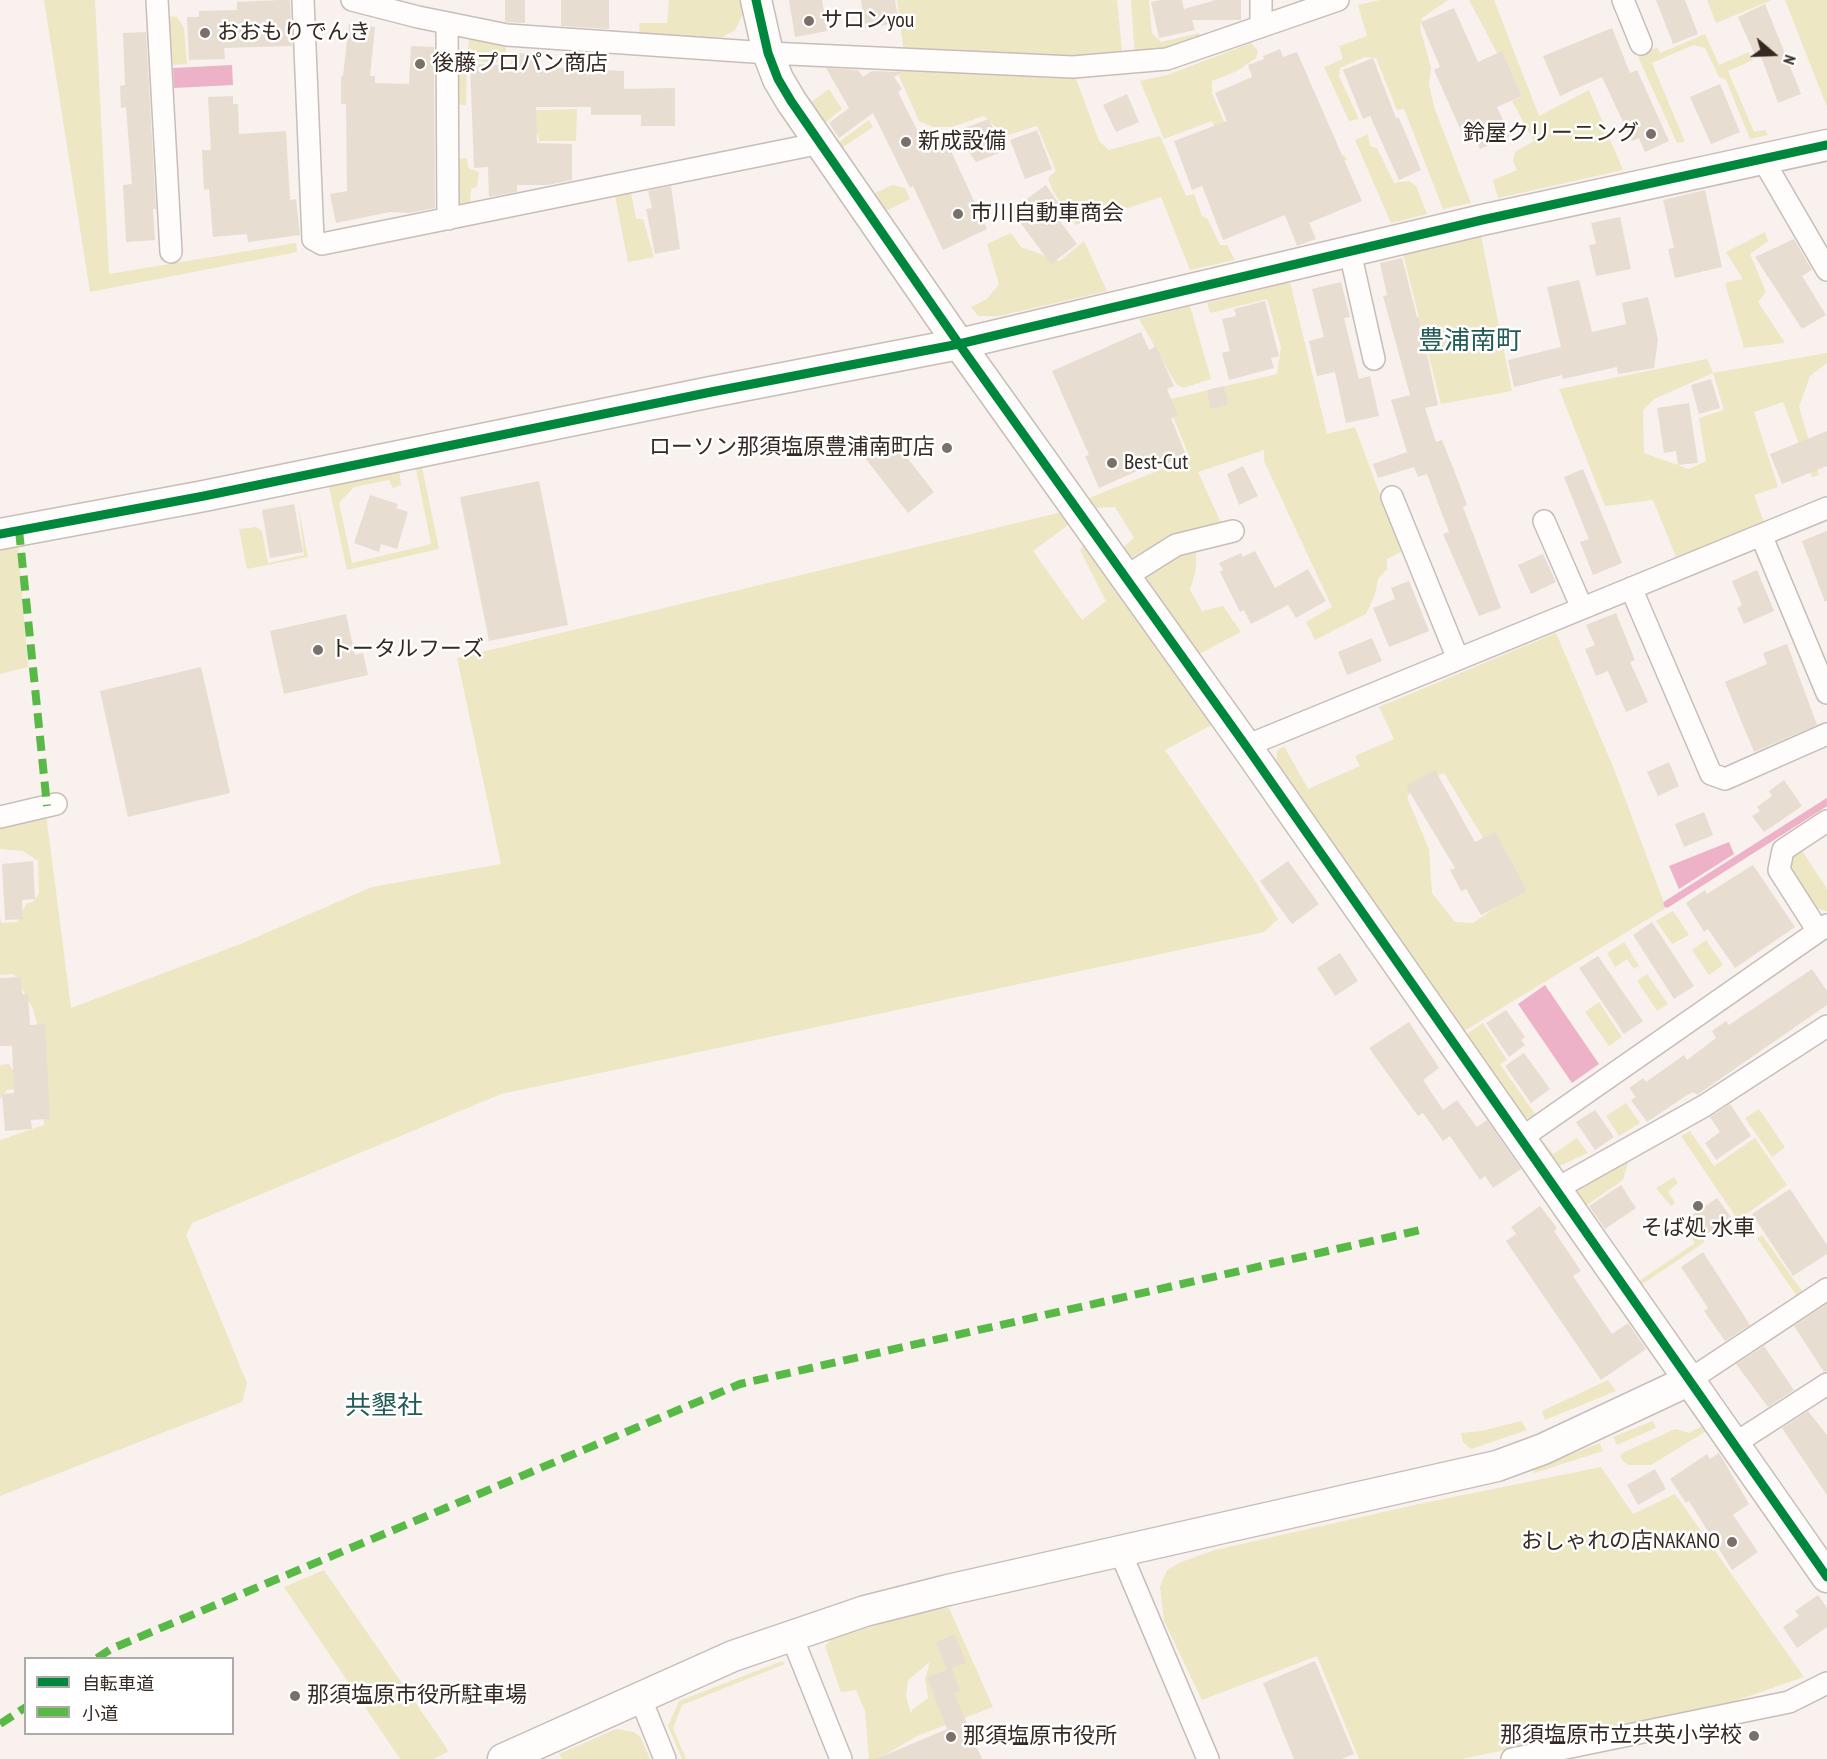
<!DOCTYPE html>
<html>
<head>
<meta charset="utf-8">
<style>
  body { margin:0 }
  #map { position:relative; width:1827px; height:1759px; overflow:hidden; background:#f9f1ed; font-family:"PT Sans Narrow","Noto Sans JP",sans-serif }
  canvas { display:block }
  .legend { position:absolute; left:24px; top:1657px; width:210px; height:78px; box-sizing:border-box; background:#fff; border:2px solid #afa9a7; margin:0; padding:8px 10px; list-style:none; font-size:18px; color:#362922 }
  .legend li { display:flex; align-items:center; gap:12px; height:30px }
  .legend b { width:30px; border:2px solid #afa9a7 }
  .north { position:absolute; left:1743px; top:24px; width:60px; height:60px; -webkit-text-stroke:4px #fff; paint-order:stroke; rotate:109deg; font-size:16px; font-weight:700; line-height:24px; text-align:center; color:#362922 }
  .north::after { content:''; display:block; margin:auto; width:21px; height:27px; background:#362922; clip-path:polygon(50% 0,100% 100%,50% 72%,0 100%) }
</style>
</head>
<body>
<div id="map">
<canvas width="1827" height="1759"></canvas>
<ul class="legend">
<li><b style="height:8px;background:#00873e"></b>自転車道</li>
<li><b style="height:8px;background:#58b947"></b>小道</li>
</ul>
<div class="north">N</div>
</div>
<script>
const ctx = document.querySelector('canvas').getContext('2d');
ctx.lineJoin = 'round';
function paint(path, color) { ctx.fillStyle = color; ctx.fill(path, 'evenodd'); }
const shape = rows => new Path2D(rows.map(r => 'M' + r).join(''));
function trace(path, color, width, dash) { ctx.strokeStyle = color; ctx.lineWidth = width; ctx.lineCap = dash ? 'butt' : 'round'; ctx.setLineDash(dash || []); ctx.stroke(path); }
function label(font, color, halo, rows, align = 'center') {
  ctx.font = font + ' "PT Sans Narrow","Noto Sans JP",sans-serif'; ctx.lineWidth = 5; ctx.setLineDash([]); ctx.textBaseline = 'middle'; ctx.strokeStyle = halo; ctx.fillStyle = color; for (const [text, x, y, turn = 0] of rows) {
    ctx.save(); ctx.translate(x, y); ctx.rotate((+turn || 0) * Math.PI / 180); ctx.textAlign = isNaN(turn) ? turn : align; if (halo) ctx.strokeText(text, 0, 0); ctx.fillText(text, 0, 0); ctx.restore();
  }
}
paint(shape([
  [44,0,95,0,109,274,296,243,297,252,90,292],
  [669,0,743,0,744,12,735,30,722,37,640,36,639,23,667,23],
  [897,0,1117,0,1122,50,1117,59,908,54,903,46],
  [1131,0,1149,0,1152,33,1161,42,1199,33,1201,39,1165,53,1135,56],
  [1380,0,1448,0,1422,18,1420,28,1431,68,1429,84,1434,107,1471,203,1443,209,1404,109,1397,110,1376,58,1365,57,1340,68,1339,76,1359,119,1349,121,1324,67,1343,59,1339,46,1367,36,1358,5],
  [1469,0,1494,0,1539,116,1589,90,1623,170,1498,198,1493,180,1517,170,1513,161,1515,152,1534,141,1512,101,1522,96,1502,51,1497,53],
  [1707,0,1772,0,1716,23],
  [1785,0,1827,0,1827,107],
  [169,16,177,17,184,28,187,64,173,65],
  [1705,34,1719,65,1749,52,1753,60,1728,71,1754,132,1765,130,1768,135,1750,139,1726,80,1719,77,1705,48,1693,45,1652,63,1685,142,1677,143,1638,57,1657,47,1660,53],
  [469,39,506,44,506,63,474,61,467,67,466,105,452,104,452,52,468,52],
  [1251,43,1258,51,1256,58,1237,71,1212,81,1212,93,1229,134,1317,166,1344,155,1347,160,1296,180,1227,155,1212,121,1164,139,1140,81,1167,75],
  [895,67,1075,76,1099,141,1109,150,1160,136,1186,196,1194,194,1202,216,1207,218,1220,245,1227,245,1235,260,1190,270,1161,197,1076,225,1053,191,1048,178,1056,171,1037,126,1005,136,984,116,952,127,933,127,919,121],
  [829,89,842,109,825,123,839,142,869,120,873,127,839,150,807,105],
  [577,109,576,141,539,141,538,135,516,135,515,111],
  [1368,134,1370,146,1377,148,1394,183,1409,181,1416,186,1427,214,1391,223,1355,140],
  [467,158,468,168,479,172,477,187,471,189,470,202,456,205,455,159],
  [892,185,905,188,910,199,882,213,871,195],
  [631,193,636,219,643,219,654,257,628,262,615,196],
  [1765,232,1768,241,1750,254,1766,292,1758,302,1785,343,1744,348,1725,283,1743,279,1726,252],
  [1011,233,1021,247,1060,261,1084,241,1107,291,999,316,978,316,971,307,987,299,999,284,987,244],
  [1481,236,1512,391,1441,404,1403,254],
  [1290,282,1327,434,1355,427,1401,552,1387,559,1387,569,1378,579,1375,595,1366,614,1315,640,1306,622,1332,607,1264,461,1264,450,1198,472,1222,525,1170,537,1129,559,1122,548,1134,538,1115,507,1095,508,1089,498,1190,458,1166,400,1277,374,1281,347,1267,299,1210,313,1207,303],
  [1190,306,1211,379,1183,388,1176,384,1139,319],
  [1827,353,1827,363,1810,376,1799,407,1819,475,1812,477,1783,402,1754,412,1778,487,1754,495,1764,522,1676,557,1653,500,1605,506,1559,389,1707,359,1713,373],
  [1713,373,1724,410,1699,418,1706,461,1689,469,1644,453,1643,410,1654,399],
  [422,467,439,549,347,570,329,487,399,470,401,485,393,488,389,480,354,487,339,503,352,563,431,544,416,469],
  [298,505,308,557,247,569,239,529,256,527,262,531,268,563,304,555],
  [1062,512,1071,523,1033,551,1082,620,1106,601,1080,550,1087,542,1217,722,1165,750,1252,876,1278,919,1264,932,501,1094,192,1223,186,1235,247,1383,242,1402,0,1496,0,1140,44,1125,43,1047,33,1009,14,974,0,975,0,915,1,923,17,922,27,903,33,902,39,893,38,861,23,851,0,849,0,824,46,814,71,1008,243,943,372,887,501,864,457,658],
  [18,546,28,667,0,674,0,550],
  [1196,552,1196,569,1190,590,1202,611,1223,606,1241,632,1197,655,1141,576,1178,554],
  [1556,633,1614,769,1666,908,1459,1034,1276,762,1277,751,1284,746,1308,789,1360,766,1355,756,1394,739,1379,707],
  [1444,773,1514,889,1502,903,1473,923,1455,922,1432,893,1429,849,1407,797,1416,785],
  [1801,849,1827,889,1827,911,1815,908,1790,870,1794,853],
  [1673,911,1689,935,1672,944,1656,921],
  [1706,940,1723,965,1709,975,1692,950],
  [1624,942,1639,966,1634,969,1627,959,1615,967,1607,953],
  [1647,974,1668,1004,1657,1011,1637,981],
  [1599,1002,1622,1037,1609,1046,1585,1012],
  [1483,1023,1507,1060,1500,1064,1535,1114,1529,1118,1517,1115,1462,1037],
  [9,1064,15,1074,28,1088,7,1090,0,1099,0,1065],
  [1626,1103,1640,1123,1619,1136,1606,1116],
  [1759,1109,1785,1147,1772,1157,1745,1118],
  [1690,1131,1714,1166,1755,1138,1787,1185,1738,1220,1681,1136],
  [1577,1138,1588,1153,1555,1168,1538,1144,1542,1140,1553,1154],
  [1629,1160,1623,1180,1584,1207,1573,1188],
  [1674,1177,1678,1183,1668,1191,1675,1203,1671,1206,1656,1188],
  [1689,1220,1705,1242,1638,1287,1636,1283,1695,1243,1682,1223],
  [1762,1235,1802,1291,1796,1295,1757,1238],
  [1608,1380,1616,1391,1545,1420,1542,1411],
  [1521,1421,1527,1430,1471,1449,1463,1442,1461,1433,1482,1431],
  [1653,1421,1656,1428,1617,1445,1613,1437],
  [1706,1424,1708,1430,1651,1465,1628,1465,1622,1460,1620,1454,1675,1429,1689,1433],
  [1600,1443,1603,1451,1534,1473,1533,1469],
  [1601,1467,1633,1514,1675,1494,1804,1677,1729,1703,1462,1759,1359,1759,1317,1656,1202,1700,1164,1621,1160,1587,1167,1570,1181,1562,1215,1550,1419,1504],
  [324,1570,446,1747,448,1752,433,1759,400,1759,284,1587],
  [949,1608,993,1707,917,1736,878,1759,869,1759,865,1711,856,1690,841,1692,825,1646,833,1638,933,1609],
  [930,1662,925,1679,928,1698,912,1710,911,1714,906,1696,908,1680],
  [782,1661,785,1664,682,1705,673,1728,686,1759,682,1759,668,1726,679,1701],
  [616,1729,634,1732,641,1738,650,1759,562,1759,559,1754]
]), '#ede7c4');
paint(shape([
  [232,65,233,85,174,88,173,68],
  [1729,842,1734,854,1679,889,1669,866],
  [1545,985,1599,1064,1572,1083,1518,1004]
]), '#eeb2c8');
trace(shape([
  [1667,904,1827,802]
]), '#eeb2c8', 7);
paint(shape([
  [281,0,290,0,292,46,224,48,225,59,189,60,187,17,199,17,199,11,237,10,237,2],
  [505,0,525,0,525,23,505,22],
  [561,0,609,0,609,29,561,26],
  [789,0,822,0,827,31,795,37],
  [861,0,895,0,899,23,865,28],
  [1161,0,1182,0,1184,9,1216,0,1241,0,1241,20,1192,20,1195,30,1159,38,1151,2],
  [1656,0,1685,0,1698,34,1673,44],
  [1765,4,1801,94,1778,103,1759,51,1754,53,1738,17],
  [1454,8,1478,62,1502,51,1522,96,1497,107,1510,136,1480,149,1475,138,1466,142,1434,70,1440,67,1421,22],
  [349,24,375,27,370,76,375,76,375,83,409,84,411,46,434,47,435,208,409,213,390,212,336,223,330,194,347,191,346,104,341,104,341,76,343,76],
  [1612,28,1630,73,1637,70,1669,141,1645,152,1639,138,1632,141,1602,77,1560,96,1543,56],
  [146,32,156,209,153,209,155,240,126,242,123,185,132,184,126,107,121,108,120,86,125,85,123,33],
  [1280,49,1283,57,1297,52,1362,201,1309,223,1316,239,1297,246,1285,215,1223,240,1202,186,1192,190,1174,141,1227,121,1215,93,1252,77,1248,65,1264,59,1263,56],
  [512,53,538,54,538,67,624,71,624,89,675,88,675,126,641,126,641,115,591,115,591,107,536,107,537,143,572,144,572,180,548,185,517,185,517,192,489,197,488,167,474,168,470,64,511,65],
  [1373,58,1396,118,1399,118,1421,170,1399,180,1370,116,1363,119,1343,70],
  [826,68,858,70,863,77,872,71,902,72,894,77,902,89,898,92,924,144,944,136,987,229,943,250,913,186,910,188,873,113,839,138,829,123,849,108],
  [1720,84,1740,132,1711,144,1690,97],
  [1127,94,1139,122,1116,132,1103,105],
  [233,96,233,104,238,104,239,134,286,131,290,200,296,199,300,235,248,242,247,234,213,237,209,189,204,190,202,150,211,150,208,97],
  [989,119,994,131,999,129,1007,150,976,162,954,132],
  [1037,130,1052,169,1025,179,1010,140],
  [1046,185,1062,208,1054,213,1077,244,1051,264,1011,210],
  [671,186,680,249,655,254,646,209,652,208,648,191],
  [1705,190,1722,267,1675,278,1668,249,1674,248,1663,200],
  [1620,217,1631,269,1596,276,1589,245,1596,244,1591,223],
  [1794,239,1812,270,1802,276,1826,315,1802,329,1755,257],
  [1402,258,1417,317,1419,317,1438,405,1425,408,1436,442,1442,440,1459,483,1467,505,1463,507,1501,608,1479,616,1443,534,1449,532,1427,474,1418,477,1414,467,1378,478,1373,464,1407,452,1391,400,1410,395,1383,296,1387,295,1380,263],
  [1579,280,1592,332,1626,324,1622,303,1648,297,1658,340,1654,368,1618,374,1617,367,1563,379,1562,375,1514,387,1508,360,1561,347,1547,287],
  [1341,282,1350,317,1344,318,1359,379,1370,376,1379,416,1346,423,1335,372,1317,376,1309,341,1324,337,1312,289],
  [1265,301,1279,356,1271,358,1274,368,1229,380,1222,353,1230,351,1222,319,1236,316,1234,309],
  [1141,332,1149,350,1156,346,1174,386,1167,389,1178,416,1171,418,1186,455,1157,468,1155,463,1099,488,1085,456,1089,455,1052,371],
  [1711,379,1720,408,1699,414,1691,385],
  [1224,386,1228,405,1211,409,1207,390],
  [1689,403,1698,463,1678,465,1676,451,1664,453,1657,408],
  [1827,431,1827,466,1782,484,1770,454],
  [891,437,934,492,908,513,865,458],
  [1243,466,1258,496,1239,505,1227,474],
  [1583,469,1622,563,1593,575,1580,542,1589,539,1564,477],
  [539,481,568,625,489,641,460,497],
  [370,495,398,504,396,508,408,512,397,549,381,544,379,552,354,543],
  [294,504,303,552,270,558,262,510],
  [1827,531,1827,601,1825,602,1802,541],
  [1255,551,1275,588,1308,569,1326,601,1296,618,1288,605,1251,624,1244,610,1240,612,1220,572,1223,570,1219,563,1241,553,1243,557],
  [1543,554,1556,582,1531,594,1518,565],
  [1757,570,1774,611,1744,624,1737,608,1742,605,1732,581],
  [1409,581,1429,631,1389,647,1373,608,1395,599,1391,588],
  [1616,613,1635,660,1630,662,1648,702,1626,712,1608,671,1596,676,1585,649,1595,645,1586,625],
  [346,614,355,655,363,653,368,675,284,694,270,631],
  [1372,638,1382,661,1347,675,1338,652],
  [1787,644,1817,725,1754,752,1725,682,1767,664,1763,653],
  [201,667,230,793,128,817,100,691],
  [1669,762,1679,786,1658,796,1647,772],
  [1435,770,1475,842,1495,832,1527,891,1481,915,1466,889,1461,891,1450,870,1455,868,1406,786],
  [1784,780,1802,806,1764,832,1752,816,1760,811,1757,807,1772,796,1769,791],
  [1704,812,1713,835,1684,847,1675,824],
  [33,861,35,899,22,900,23,919,5,920,2,864],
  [1288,861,1319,904,1292,924,1260,881],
  [1753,865,1795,927,1735,968,1708,929,1704,932,1686,903,1705,890,1707,894],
  [1652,922,1694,986,1674,999,1633,935],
  [1340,953,1358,981,1335,996,1317,968],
  [1598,956,1643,1021,1624,1034,1579,968],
  [1812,969,1827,991,1827,1005,1697,1095,1693,1092,1687,1095,1647,1122,1631,1100,1636,1097,1629,1088,1643,1078,1646,1082,1684,1055,1687,1060,1716,1038,1712,1031,1726,1021,1729,1025],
  [21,977,22,994,28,994,30,1025,45,1024,50,1119,31,1120,32,1129,5,1131,2,1094,14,1093,12,1046,0,1046,0,978],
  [1506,1010,1525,1037,1521,1040,1525,1045,1509,1057,1486,1023],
  [1409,1022,1439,1068,1423,1080,1443,1110,1457,1100,1477,1127,1487,1120,1521,1169,1493,1188,1485,1176,1480,1180,1450,1136,1443,1141,1423,1113,1418,1116,1369,1048],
  [1524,1053,1550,1089,1531,1103,1505,1066],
  [1730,1104,1751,1136,1716,1160,1705,1143,1720,1132,1710,1117],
  [1595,1110,1614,1137,1595,1150,1576,1122],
  [1621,1185,1636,1208,1605,1229,1589,1206],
  [1790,1189,1827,1245,1827,1254,1793,1276,1752,1214],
  [1717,1198,1731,1217,1702,1237,1689,1217],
  [1540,1206,1557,1228,1554,1231,1581,1271,1573,1276,1612,1334,1628,1323,1646,1349,1601,1380,1506,1241,1516,1234,1511,1227],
  [1703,1252,1750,1325,1725,1341,1704,1311,1708,1308,1681,1267],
  [1827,1304,1827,1371,1824,1372,1794,1326],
  [1764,1346,1794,1390,1768,1407,1736,1364],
  [1808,1411,1827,1435,1827,1495,1782,1428],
  [1719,1453,1749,1504,1733,1515,1758,1552,1732,1570,1689,1501,1686,1503,1670,1479,1707,1454,1710,1459],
  [1655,1469,1666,1489,1638,1505,1627,1485],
  [1818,1595,1827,1608,1827,1627,1797,1648,1783,1627,1799,1616,1795,1611],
  [955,1634,966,1663,952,1668,960,1691,954,1693,982,1759,876,1759,947,1729,927,1677,947,1670,936,1642],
  [1315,1661,1354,1754,1342,1759,1294,1759,1263,1683]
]), '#e8ddd1');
const street = shape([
  [157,0,171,252],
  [303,0,313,239,322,244,821,143],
  [352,0,418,17,507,35,768,53,1073,67,1167,59,1338,0],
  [1623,0,1641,44],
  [447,24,448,219],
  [1261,26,1261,0],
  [1762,158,1827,270],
  [1350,252,1374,359],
  [1392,497,1458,659],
  [1544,521,1582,608],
  [1761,535,1827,693],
  [1125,577,1176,545,1233,531],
  [1631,588,1711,774,1725,779,1827,734],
  [1246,746,1827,508],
  [0,817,56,804],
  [1818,931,1779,870,1783,850,1827,821],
  [1520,1139,1827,925],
  [1556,1189,1704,1106,1827,1026],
  [1688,1381,1827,1289],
  [1734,1444,1827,1384],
  [1120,1551,1208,1759],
  [792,1637,841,1759],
  [640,1697,665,1759],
  [1512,1759,1789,1702,1827,1683]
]);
const secondary = shape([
  [756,0,768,53,778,79,791,101,959,344,1246,746,1827,1577],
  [0,534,204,496,711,392,959,344,1482,220,1827,145],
  [503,1759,733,1656,865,1611,948,1590,1497,1466,1543,1449,1688,1381]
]);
trace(street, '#c8bdb8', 24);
trace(secondary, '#c8bdb8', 33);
trace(street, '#fefdfc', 21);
trace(secondary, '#fefdfc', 30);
trace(shape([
  [19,530,47,806],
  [97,1658,111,1649,740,1384,1425,1229],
  [0,1724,26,1707]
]), '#58b947', 8, [15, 8]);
trace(shape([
  [756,0,768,53,778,79,791,101,959,344,1246,746,1827,1577],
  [0,534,204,496,711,392,959,344,1482,220,1827,145]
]), '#00873e', 9);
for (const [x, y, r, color] of [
  [809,21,6,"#7a6f69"],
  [205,33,6,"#7a6f69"],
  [420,64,6,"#7a6f69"],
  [1651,134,6,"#7a6f69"],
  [906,142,6,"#7a6f69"],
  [958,214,6,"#7a6f69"],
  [947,448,6,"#7a6f69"],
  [1112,463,6,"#7a6f69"],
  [318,650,6,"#7a6f69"],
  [1698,1206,6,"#7a6f69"],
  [1732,1542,6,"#7a6f69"],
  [295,1696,6,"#7a6f69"],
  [1754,1736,6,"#7a6f69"],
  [951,1737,6,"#7a6f69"]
]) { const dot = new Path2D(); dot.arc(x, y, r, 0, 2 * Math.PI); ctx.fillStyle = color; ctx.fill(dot); trace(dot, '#fff', 2); }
label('22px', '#362922', '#fff', [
  ["サロンyou",821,21],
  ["おおもりでんき",217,33],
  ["後藤プロパン商店",432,64],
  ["鈴屋クリーニング",1639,134,"right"],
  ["新成設備",918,142],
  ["市川自動車商会",970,214],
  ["ローソン那須塩原豊浦南町店",935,448,"right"],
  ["Best-Cut",1124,463],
  ["トータルフーズ",330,650],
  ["そば処 水車",1698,1229,"center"],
  ["おしゃれの店NAKANO",1720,1542,"right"],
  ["那須塩原市役所駐車場",307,1696],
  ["那須塩原市立共英小学校",1742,1736,"right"],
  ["那須塩原市役所",963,1737]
], 'left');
label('26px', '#235c56', '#fff', [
  ["豊浦南町",1470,342],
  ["共墾社",384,1407]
]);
</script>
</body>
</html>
